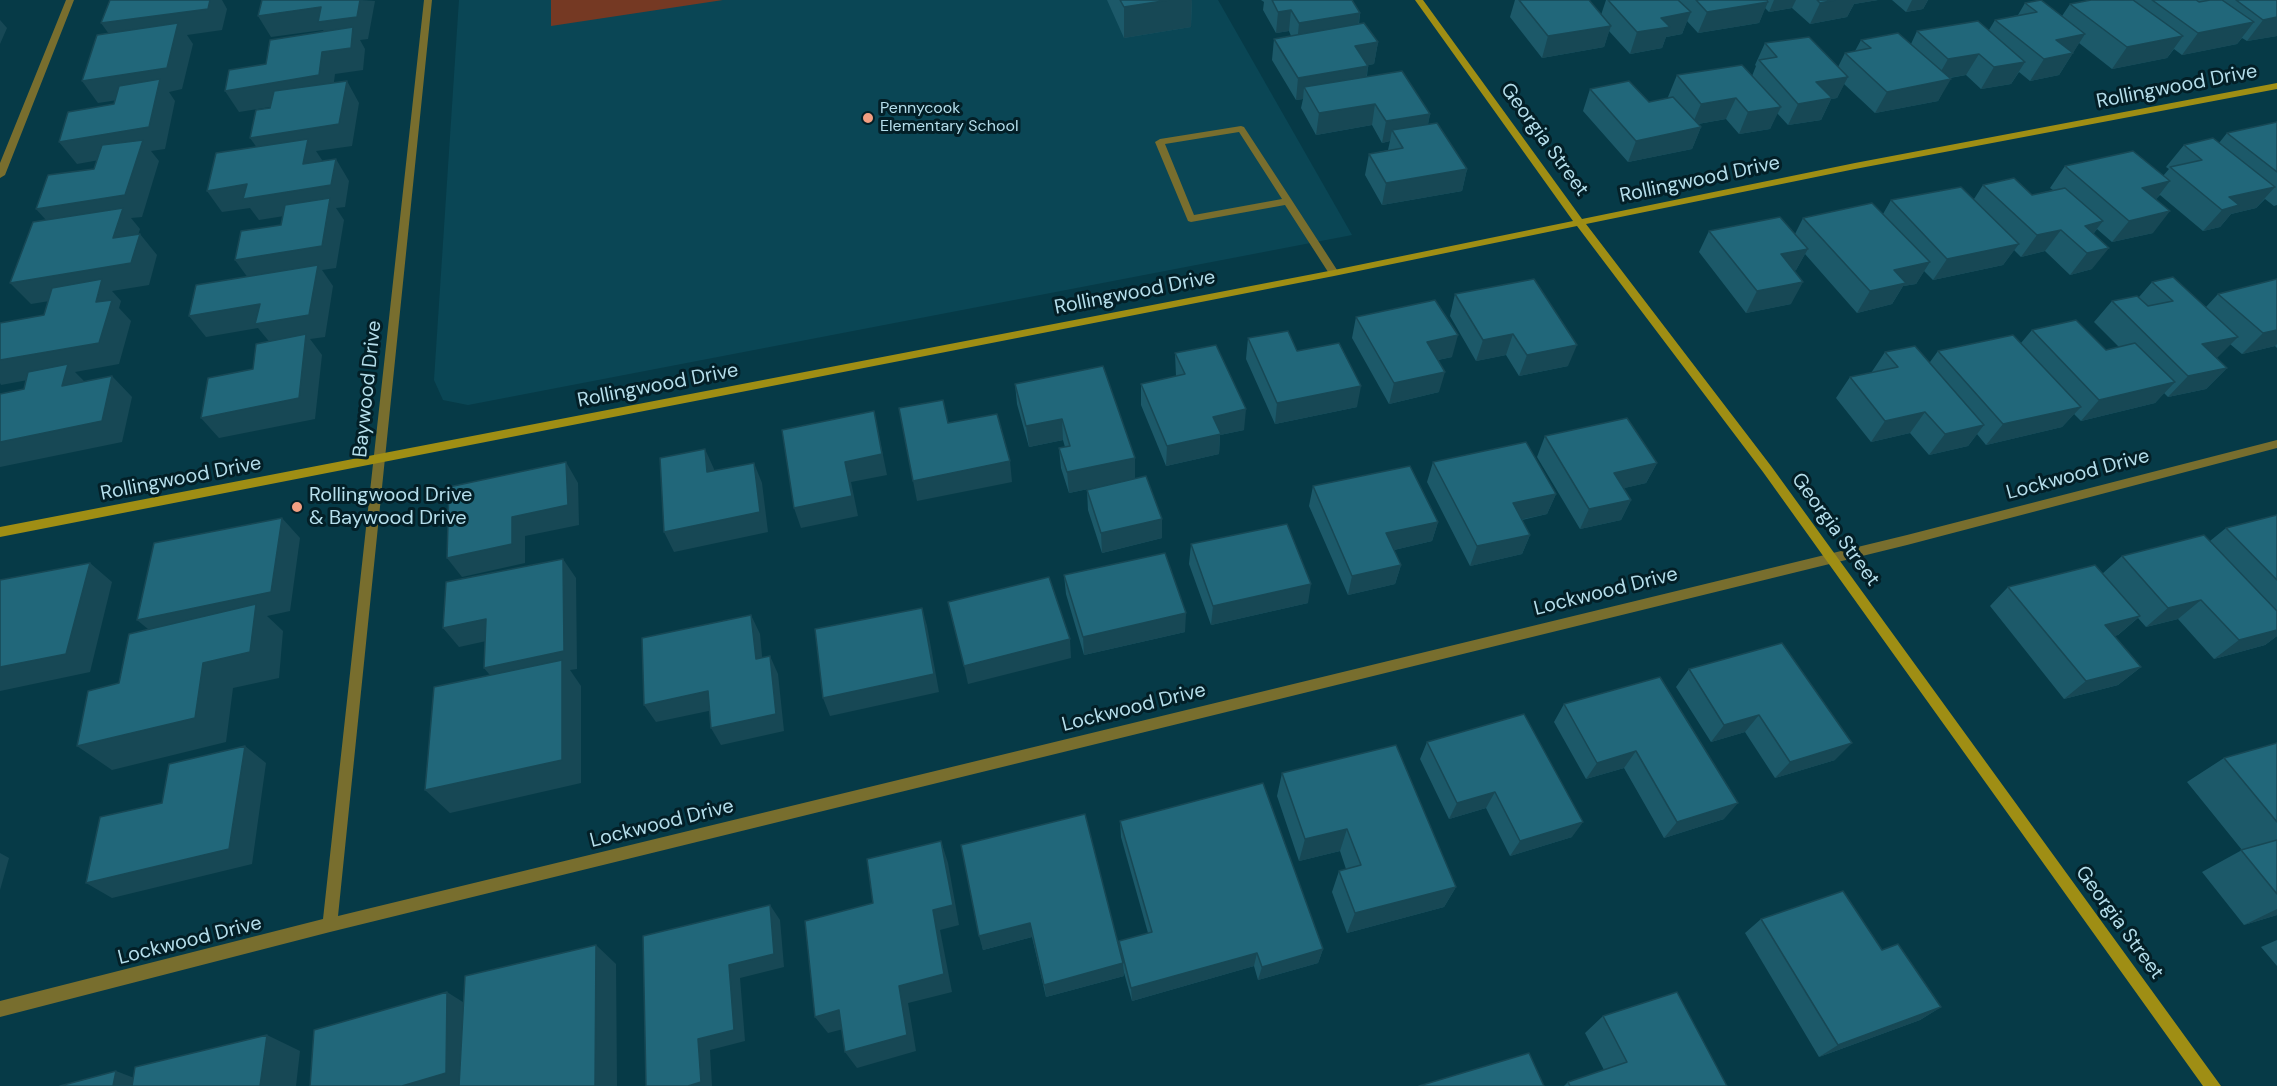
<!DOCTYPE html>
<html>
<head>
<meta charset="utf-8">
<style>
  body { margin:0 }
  canvas { display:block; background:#063a47 }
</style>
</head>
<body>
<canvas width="2277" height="1086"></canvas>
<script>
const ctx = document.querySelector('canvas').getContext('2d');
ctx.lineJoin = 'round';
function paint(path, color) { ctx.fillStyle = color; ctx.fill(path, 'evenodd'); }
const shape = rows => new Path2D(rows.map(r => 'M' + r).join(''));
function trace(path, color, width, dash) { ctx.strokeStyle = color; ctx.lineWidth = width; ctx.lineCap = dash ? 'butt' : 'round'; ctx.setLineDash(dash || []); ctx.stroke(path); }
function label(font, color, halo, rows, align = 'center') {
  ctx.font = font + ' "DM Sans",sans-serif'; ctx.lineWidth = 6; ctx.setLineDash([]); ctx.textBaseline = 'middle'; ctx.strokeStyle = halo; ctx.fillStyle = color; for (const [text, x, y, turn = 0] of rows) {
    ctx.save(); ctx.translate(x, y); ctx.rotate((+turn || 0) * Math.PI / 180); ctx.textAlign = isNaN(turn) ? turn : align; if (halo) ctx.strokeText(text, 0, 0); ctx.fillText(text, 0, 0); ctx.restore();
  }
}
paint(shape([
  [459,0,1218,0,1352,235,468,405,443,400,434,380]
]), '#0a4655');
paint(shape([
  [551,0,723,0,551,26]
]), '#753923');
paint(shape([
  [1241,126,1244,127,1291,199,1339,273,1338,275,1330,275,1285,205,1191,222,1188,221,1155,142,1160,139,1241,126],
  [1239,132,1282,199,1194,215,1165,144,1239,132]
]), '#786e2e');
paint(shape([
  [66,0,74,0,5,175,0,178,0,163,66,0],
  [424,0,432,0,338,916,1907,535,2277,440,2277,448,1907,545,330,932,0,1017,0,1001,323,919,424,0]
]), '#786e2e');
paint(shape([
  [1415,0,1423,0,1582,219,1855,163,2277,83,2277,89,1855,169,1586,224,1771,466,2221,1086,2203,1086,1763,472,1577,226,1334,276,0,537,0,527,1334,270,1573,221,1415,0]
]), '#9f8e14');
paint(shape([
  [1107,0,1192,0,1191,27,1124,38],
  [1261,0,1352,0,1360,13,1359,24,1378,42,1374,64,1368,65,1367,76,1430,114,1428,124,1467,169,1462,191,1382,205,1365,175,1369,154,1388,150,1390,141,1382,143,1372,125,1316,135,1301,108,1303,99,1296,100,1272,60,1274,39,1291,36,1289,31,1276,33,1263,10,1264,2],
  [1515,0,1589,0,1601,15,1606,0,1878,0,1854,4,1847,17,1810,24,1792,8,1769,12,1765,8,1759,23,1698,33,1687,21,1682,34,1666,37,1662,48,1630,54,1609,31,1604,47,1542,58,1510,17],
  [1892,0,1928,0,1923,9,1906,12],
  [2091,0,2277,0,2277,36,2247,41,2242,38,2237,44,2182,55,2174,49,2167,58,2112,69,2079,43,2059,75,2030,81,2019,72,2011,84,1981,89,1966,75,1950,78,1938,101,1875,113,1844,84,1837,98,1831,99,1821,120,1788,125,1777,113,1770,129,1739,134,1726,119,1698,124,1701,127,1692,149,1628,162,1583,111,1590,89,1649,102,1669,98,1668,97,1677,75,1752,76,1756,66,1755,65,1765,43,1838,67,1845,53,1855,51,1861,40,1911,44,1917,31,1989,30,1995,20,2018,15,2025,3,2062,16,2070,4],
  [2277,122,2277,205,2274,206,2265,199,2256,208,2231,214,2220,227,2203,231,2160,195,2156,199,2153,233,2112,242,2097,229,2094,233,2092,269,2070,275,2045,251,2021,257,2014,250,2003,265,1933,280,1924,271,1916,284,1903,286,1892,304,1857,313,1805,254,1796,270,1794,271,1791,304,1746,313,1699,252,1709,231,1795,234,1803,218,1883,214,1891,200,1974,199,1983,185,2032,195,2053,190,2050,188,2065,166,2163,176,2169,169,2166,167,2184,145,2219,143,2227,133],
  [2277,279,2277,348,2275,346,2242,354,2230,344,2216,358,2227,368,2206,389,2168,397,2164,393,2155,403,2081,421,2074,414,2062,427,1986,445,1977,434,1968,446,1929,455,1910,433,1871,442,1836,398,1850,377,1871,373,1885,352,1930,362,1938,351,2021,343,2032,330,2106,350,2119,347,2094,322,2112,301,2139,297,2152,282,2206,307,2218,294],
  [1455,294,1568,366,1519,376,1506,355,1476,361,1450,316],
  [1356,317,1452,357,1438,360,1439,392,1389,404,1352,338],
  [1248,338,1297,351,1357,407,1275,424,1246,359],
  [1175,353,1244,430,1220,435,1219,454,1166,466,1141,405,1141,384,1176,376],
  [1015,384,1135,458,1135,479,1069,493,1061,468,1059,448,1065,447,1063,440,1029,447,1017,404],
  [1545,436,1657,463,1646,483,1624,488,1631,500,1621,520,1580,529,1537,457],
  [1433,462,1556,494,1547,514,1522,520,1530,535,1522,554,1470,566,1427,482],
  [1313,486,1438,522,1432,541,1394,550,1401,565,1395,584,1348,595,1309,506],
  [1087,490,1162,519,1162,538,1102,553,1088,510],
  [2277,515,2277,636,2265,645,2214,659,2178,619,2146,627,2138,618,2118,635,2114,636,2141,667,2118,685,2064,699,1990,606,2008,587,2102,574,2122,556,2210,541,2226,528],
  [1191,544,1308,603,1211,625,1189,564],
  [1064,575,1185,632,1084,655,1066,594],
  [1689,669,1835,760,1775,778,1745,732,1711,742,1676,687],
  [1660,677,1724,819,1664,838,1624,768,1586,779,1554,722,1564,704],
  [1427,742,1572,837,1510,856,1486,808,1449,819,1420,759],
  [2277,743,2277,915,2244,925,2202,872,2242,850,2187,782,2224,758],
  [1282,773,1456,887,1444,907,1347,933,1332,892,1339,871,1346,869,1340,851,1299,861,1277,796],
  [1120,821,1323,949,1318,963,1258,980,1254,966,1132,1001,1123,969,1124,976,1046,997,1032,937,983,950,961,845,1119,948,1119,941,1148,933,1121,837],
  [1761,919,1882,950,1941,1007,1920,1020,1819,1057,1745,933],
  [2277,940,2277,966,2261,947],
  [1603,1016,1727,1086,1564,1086,1568,1082,1604,1070,1585,1033]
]), '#1c5969');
paint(shape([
  [210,0,222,0,227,9,222,30,187,35,193,44,182,89,169,92,175,101,165,149,151,151,159,161,142,217,131,218,140,229,131,259,55,230,36,209,138,153,77,164,59,142,157,94,98,103,82,81,117,45,101,23],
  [360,0,375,1,368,39,360,40,365,49,363,70,335,74,332,97,239,112,225,91,322,52,330,44,323,30,271,37,258,16],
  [1120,0,1192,0,1191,27,1124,38,1124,7],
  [1774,0,1796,0,1792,8,1769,12],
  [1835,0,1878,0,1854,4,1847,17,1810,24,1820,3],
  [1912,0,1928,0,1923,9,1906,12],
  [1768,2,1759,23,1698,33,1707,12],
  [1291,10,1289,31,1276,33,1278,12],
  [1691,12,1682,34,1666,37,1662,48,1630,54,1637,32,1661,18],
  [1360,13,1357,35,1297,44,1299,23],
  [2277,17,2277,36,2247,41,2263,20],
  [0,20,7,28,0,44],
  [2254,22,2237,44,2182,55,2198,33],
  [1611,26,1604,47,1542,58,1548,36],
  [2085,34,2059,75,2030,81,2056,40],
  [2183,36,2167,58,2112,69,2127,47],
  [1378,42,1374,64,1352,68,1355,46],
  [1979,54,1966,75,1936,80,1948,59],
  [2025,62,2011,84,1981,89,1994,67],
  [1368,66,1365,87,1304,87,1303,99,1296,100,1298,78],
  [1848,77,1837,98,1831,99,1821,120,1788,125,1798,104,1816,82],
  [1951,79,1938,101,1875,113,1887,92],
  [347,81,359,103,352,146,316,151,322,160,317,186,265,159,250,138],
  [1736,98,1726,119,1692,125,1701,104],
  [1375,104,1372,125,1316,135,1319,113],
  [1781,107,1770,129,1739,134,1748,112],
  [1430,114,1426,135,1392,130,1390,141,1382,143,1386,121],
  [1701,127,1692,149,1628,162,1636,141],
  [336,159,349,181,345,207,336,208,344,220,336,268,322,270,333,286,325,337,310,339,322,355,315,419,219,438,201,418,299,398,272,345,258,328,206,337,189,316,251,282,235,260,328,209,259,220,250,208,222,212,207,191],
  [1467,169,1462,191,1382,205,1386,183],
  [2170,181,2153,203,2142,188],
  [2275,187,2256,208,2231,214,2220,227,2203,231,2222,210,2229,197],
  [2170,211,2153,233,2112,242,2129,221],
  [2103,221,2086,243,2085,226],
  [2061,230,2045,251,2021,257,2037,235],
  [140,234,157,255,149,285,112,291,121,301,119,308,131,321,119,364,75,372,88,385,62,386,65,373,1,385,0,383,0,360,96,302,99,293,31,304,10,283],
  [2019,244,2003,265,1933,280,1947,259],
  [2109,248,2092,269,2070,275,2087,253],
  [1808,249,1796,270,1769,276,1781,254],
  [1930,262,1916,284,1903,286,1892,304,1857,313,1870,291,1894,270],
  [1803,282,1791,304,1746,313,1757,291],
  [2277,330,2277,344,2275,346,2242,354,2263,333],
  [1513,334,1506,355,1476,361,1483,340],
  [1458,335,1452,357,1422,363,1427,342],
  [2238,337,2217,358,2182,365,2202,344],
  [1577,345,1568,366,1519,376,1527,355],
  [2227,368,2206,389,2168,397,2188,376],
  [1445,372,1439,392,1389,404,1394,383],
  [112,376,132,397,122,442,0,467,0,442],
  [2175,382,2155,403,2081,421,2099,400],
  [1361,386,1357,407,1275,424,1277,403],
  [2081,407,2062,427,1986,445,2003,424],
  [1246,409,1244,430,1220,435,1219,454,1166,466,1167,446,1213,417],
  [874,411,887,475,851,482,858,516,801,528,794,508,845,462],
  [1925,412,1910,433,1871,442,1885,421],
  [1062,419,1063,440,1029,447,1026,426],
  [1984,425,1968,446,1929,455,1945,434],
  [705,449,714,469,716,493,707,472],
  [1135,458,1135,479,1069,493,1067,472],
  [1010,461,1012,482,917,501,913,481],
  [566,462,578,483,579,525,525,536,525,563,462,577,447,558,512,517],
  [754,463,762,483,768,532,674,552,664,532],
  [1657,463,1646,483,1604,493,1614,473],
  [1556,494,1547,514,1505,523,1513,503],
  [1631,500,1621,520,1580,529,1589,509],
  [282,518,300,538,290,611,267,616,283,631,279,678,233,688,226,742,112,770,77,746,159,638,137,620],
  [1162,519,1162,538,1102,553,1101,533],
  [1438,522,1432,541,1381,553,1386,533],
  [1530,535,1522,554,1470,566,1477,546],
  [563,559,576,578,577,669,570,670,581,686,581,783,450,813,425,790,499,686,484,668],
  [90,563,112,582,90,672,0,691,0,667],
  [1401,565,1395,584,1348,595,1352,576],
  [1311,584,1308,603,1211,625,1213,606],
  [2201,600,2178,619,2146,627,2168,608],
  [922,608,927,626,939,692,830,716,823,698],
  [1186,613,1185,632,1084,655,1083,637],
  [751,615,760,634,764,677,756,659],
  [2140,616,2118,635,2084,644,2105,625],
  [486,619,500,638,459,647,443,628],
  [2277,630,2277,636,2265,645,2214,659,2239,640],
  [1070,639,1071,658,968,684,964,666],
  [770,656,778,674,784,731,721,745,711,728],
  [2141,667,2118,685,2064,699,2086,681],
  [708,691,718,709,656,722,644,705],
  [1759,715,1745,732,1711,742,1724,725],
  [1852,743,1835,760,1775,778,1790,762],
  [245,746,266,763,252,864,112,898,86,883],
  [1636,751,1624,768,1586,779,1597,763],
  [1495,792,1486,808,1449,819,1457,803],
  [1738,803,1724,819,1664,838,1677,822],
  [1583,822,1572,837,1510,856,1520,841],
  [1347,829,1340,851,1299,861,1305,839],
  [941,841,948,863,959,925,940,930,952,992,908,1003,916,1051,857,1068,845,1052,933,910],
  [0,853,9,858,0,890],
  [1456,887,1444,907,1347,933,1355,913],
  [770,905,780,920,784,967,740,978,745,1041,710,1050,712,1086,688,1086,698,1039,729,965],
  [2277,909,2277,915,2244,925],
  [1030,923,1032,937,983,950,979,936],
  [596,945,616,964,617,1086,595,1086],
  [1323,949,1318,963,1258,980,1262,967],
  [1257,953,1254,966,1132,1001,1131,988],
  [1123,963,1124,976,1046,997,1044,985],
  [447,992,466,1004,465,1084,458,1086,402,1086],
  [1941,1007,1920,1020,1819,1057,1838,1045],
  [839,1010,851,1027,828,1033,815,1017],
  [267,1035,300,1051,296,1086,260,1086],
  [116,1071,155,1086,113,1086]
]), '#174855');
const building = shape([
  [110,0,210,0,208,9,101,23,110,0],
  [262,0,360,0,357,17,318,22,321,7,258,16,262,0],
  [1120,0,1169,0,1124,7,1120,0],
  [1272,0,1352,0,1360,13,1299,23,1291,10,1278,12,1272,0],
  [1519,0,1589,0,1611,26,1548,36,1519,0],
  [1608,0,1678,0,1691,12,1661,18,1670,27,1637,32,1608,0],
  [1696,0,1767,0,1768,2,1707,12,1696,0],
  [1817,0,1835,0,1820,3,1817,0],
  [2041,0,2085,34,2056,40,2073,53,2044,59,1995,20,2037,12,2025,3,2041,0],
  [2091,0,2133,0,2183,36,2127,47,2070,4,2091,0],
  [2152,0,2196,0,2199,2,2210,0,2222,0,2254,22,2198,33,2152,0],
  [2236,0,2277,0,2277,17,2263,20,2236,0],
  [1978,21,2025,62,1994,67,1979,54,1948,59,1917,31,1978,21],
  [178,23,167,68,82,81,97,35,178,23],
  [1364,23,1378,42,1355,46,1368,66,1298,78,1274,39,1364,23],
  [353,27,351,48,322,52,319,75,225,91,229,70,266,64,270,40,353,27],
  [1898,33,1951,79,1887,92,1845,53,1871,48,1861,40,1898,33],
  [1809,37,1848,77,1816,82,1832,98,1798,104,1759,60,1777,57,1765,43,1809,37],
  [1742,65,1781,107,1748,112,1736,98,1701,104,1677,75,1742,65],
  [1402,71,1430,114,1386,121,1375,104,1319,113,1304,87,1402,71],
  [160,79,149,127,59,142,68,112,114,104,119,86,160,79],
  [347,81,339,124,250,138,256,110,270,108,274,91,347,81],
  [1629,81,1649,102,1673,97,1701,127,1636,141,1590,89,1629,81],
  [2277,122,2277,172,2227,133,2277,122],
  [1437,123,1467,169,1386,183,1369,154,1403,148,1392,130,1437,123],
  [2213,138,2275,187,2229,197,2239,205,2222,210,2170,167,2202,160,2184,145,2213,138],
  [308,139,303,164,336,159,331,185,243,199,247,184,207,191,216,153,308,139],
  [143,140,125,195,36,209,48,175,94,169,102,145,143,140],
  [2133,151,2170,181,2142,188,2170,211,2129,221,2065,166,2133,151],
  [2014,178,2032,195,2065,188,2103,221,2085,226,2109,248,2087,253,2061,230,2037,235,1983,185,2014,178],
  [1961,187,2019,244,1947,259,1891,200,1961,187],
  [330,198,322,246,235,260,241,231,281,225,285,205,330,198],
  [1872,203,1930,262,1894,270,1906,283,1870,291,1803,218,1872,203],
  [123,208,113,238,140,234,131,263,10,283,33,222,123,208],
  [1780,217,1808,249,1781,254,1803,282,1757,291,1709,231,1780,217],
  [318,265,309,315,255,324,260,304,189,316,196,285,318,265],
  [2173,277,2238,337,2202,344,2227,368,2188,376,2112,301,2137,296,2148,306,2173,301,2152,282,2173,277],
  [102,279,96,302,112,300,99,343,0,360,0,323,44,315,52,288,102,279],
  [1534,279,1577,345,1527,355,1513,334,1483,340,1455,294,1534,279],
  [2277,279,2277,330,2263,333,2218,294,2277,279],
  [1435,300,1458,335,1427,342,1445,372,1394,383,1356,317,1435,300],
  [2076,320,2106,350,2135,343,2175,382,2099,400,2032,330,2076,320],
  [1288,331,1297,351,1339,343,1361,386,1277,403,1248,338,1288,331],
  [306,334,299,398,201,418,208,378,253,369,256,344,306,334],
  [2013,335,2081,407,2003,424,1938,351,2013,335],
  [1216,345,1246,409,1213,417,1221,434,1167,446,1141,384,1185,374,1175,353,1216,345],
  [1915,346,1984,425,1945,434,1925,412,1885,421,1850,377,1898,367,1885,352,1915,346],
  [68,364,62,386,112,376,102,421,0,442,0,394,24,389,28,372,68,364],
  [1103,366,1135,458,1067,472,1059,448,1070,446,1062,419,1026,426,1015,384,1103,366],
  [943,400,948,423,997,414,1010,461,913,481,899,408,943,400],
  [874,411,882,454,845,462,852,496,794,508,782,430,874,411],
  [1627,418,1657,463,1614,473,1631,500,1589,509,1545,436,1627,418],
  [1526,442,1556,494,1513,503,1530,535,1477,546,1433,462,1526,442],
  [705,449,707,472,754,463,760,512,664,532,660,458,705,449],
  [566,462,568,505,512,517,512,544,447,558,449,487,566,462],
  [1410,466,1438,522,1386,533,1401,565,1352,576,1313,486,1410,466],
  [1146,476,1162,519,1101,533,1087,490,1146,476],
  [2277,515,2277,580,2226,528,2277,515],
  [282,518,271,592,137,620,154,543,282,518],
  [1287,524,1311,584,1213,606,1191,544,1287,524],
  [2204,535,2277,611,2277,630,2239,640,2201,600,2168,608,2122,556,2204,535],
  [1165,553,1186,613,1083,637,1064,575,1165,553],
  [563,559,564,651,484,668,486,619,443,628,446,582,563,559],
  [90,563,66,654,0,667,0,580,90,563],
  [2095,565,2140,616,2105,625,2141,667,2086,681,2008,587,2095,565],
  [1049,577,1070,639,964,666,948,602,1049,577],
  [256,604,250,652,203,663,195,718,77,746,88,691,119,683,129,634,256,604],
  [922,608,934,674,823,698,815,629,922,608],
  [751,615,756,659,770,656,776,714,711,728,708,691,644,705,642,638,751,615],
  [1782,643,1852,743,1790,762,1759,715,1724,725,1689,669,1782,643],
  [562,660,562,760,425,790,434,687,562,660],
  [1660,677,1738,803,1677,822,1636,751,1597,763,1564,704,1660,677],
  [1524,714,1583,822,1520,841,1495,792,1457,803,1427,742,1524,714],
  [2277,743,2277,822,2224,758,2277,743],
  [1396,745,1456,887,1355,913,1339,871,1361,865,1347,829,1305,839,1282,773,1396,745],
  [245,746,229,849,86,883,100,817,162,803,169,764,245,746],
  [1263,783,1323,949,1262,967,1257,953,1131,988,1119,941,1152,932,1120,821,1263,783],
  [1085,814,1123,963,1044,985,1030,923,979,936,961,845,1085,814],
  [2277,840,2277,894,2241,850,2277,840],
  [941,841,953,905,933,910,944,974,899,986,907,1035,845,1052,839,1010,815,1017,805,921,873,903,867,859,941,841],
  [1843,891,1882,950,1898,944,1941,1007,1838,1045,1761,919,1843,891],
  [770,905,774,954,729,965,734,1030,698,1039,701,1082,688,1086,646,1086,643,936,770,905],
  [596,945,595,1086,459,1086,465,976,596,945],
  [447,992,446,1073,402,1086,310,1086,314,1030,447,992],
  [1677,992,1727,1086,1570,1086,1568,1082,1627,1062,1603,1016,1677,992],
  [267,1035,260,1086,132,1086,135,1067,267,1035],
  [1529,1053,1544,1086,1419,1086,1529,1053],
  [116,1071,113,1086,60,1086,116,1071]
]);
paint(building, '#21677a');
trace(building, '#174855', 1.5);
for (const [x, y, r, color] of [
  [868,118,6,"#f39f82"],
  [297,507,6,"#f39f82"]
]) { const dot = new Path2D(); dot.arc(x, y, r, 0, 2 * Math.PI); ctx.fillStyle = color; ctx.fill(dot); trace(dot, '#031f27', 2); }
label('16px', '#b5deeb', '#031f27', [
  ["Pennycook",880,109],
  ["Elementary School",880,127]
], 'left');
label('20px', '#b5deeb', '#031f27', [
  ["Rollingwood Drive",2177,87,-11],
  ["Georgia Street",1544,140,54],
  ["Rollingwood Drive",1700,180,-12],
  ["Rollingwood Drive",1135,293,-11],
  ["Rollingwood Drive",658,386,-11],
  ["Baywood Drive",368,389,-84],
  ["Lockwood Drive",2078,475,-15],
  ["Rollingwood Drive",181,479,-11],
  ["Georgia Street",1835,530,54],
  ["Lockwood Drive",1606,592,-14],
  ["Lockwood Drive",1134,708,-14],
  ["Lockwood Drive",662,824,-14],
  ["Georgia Street",2119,923,54],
  ["Lockwood Drive",190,941,-14]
]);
label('20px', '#b5deeb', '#031f27', [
  ["Rollingwood Drive",309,496],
  ["& Baywood Drive",309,519]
], 'left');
</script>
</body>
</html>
